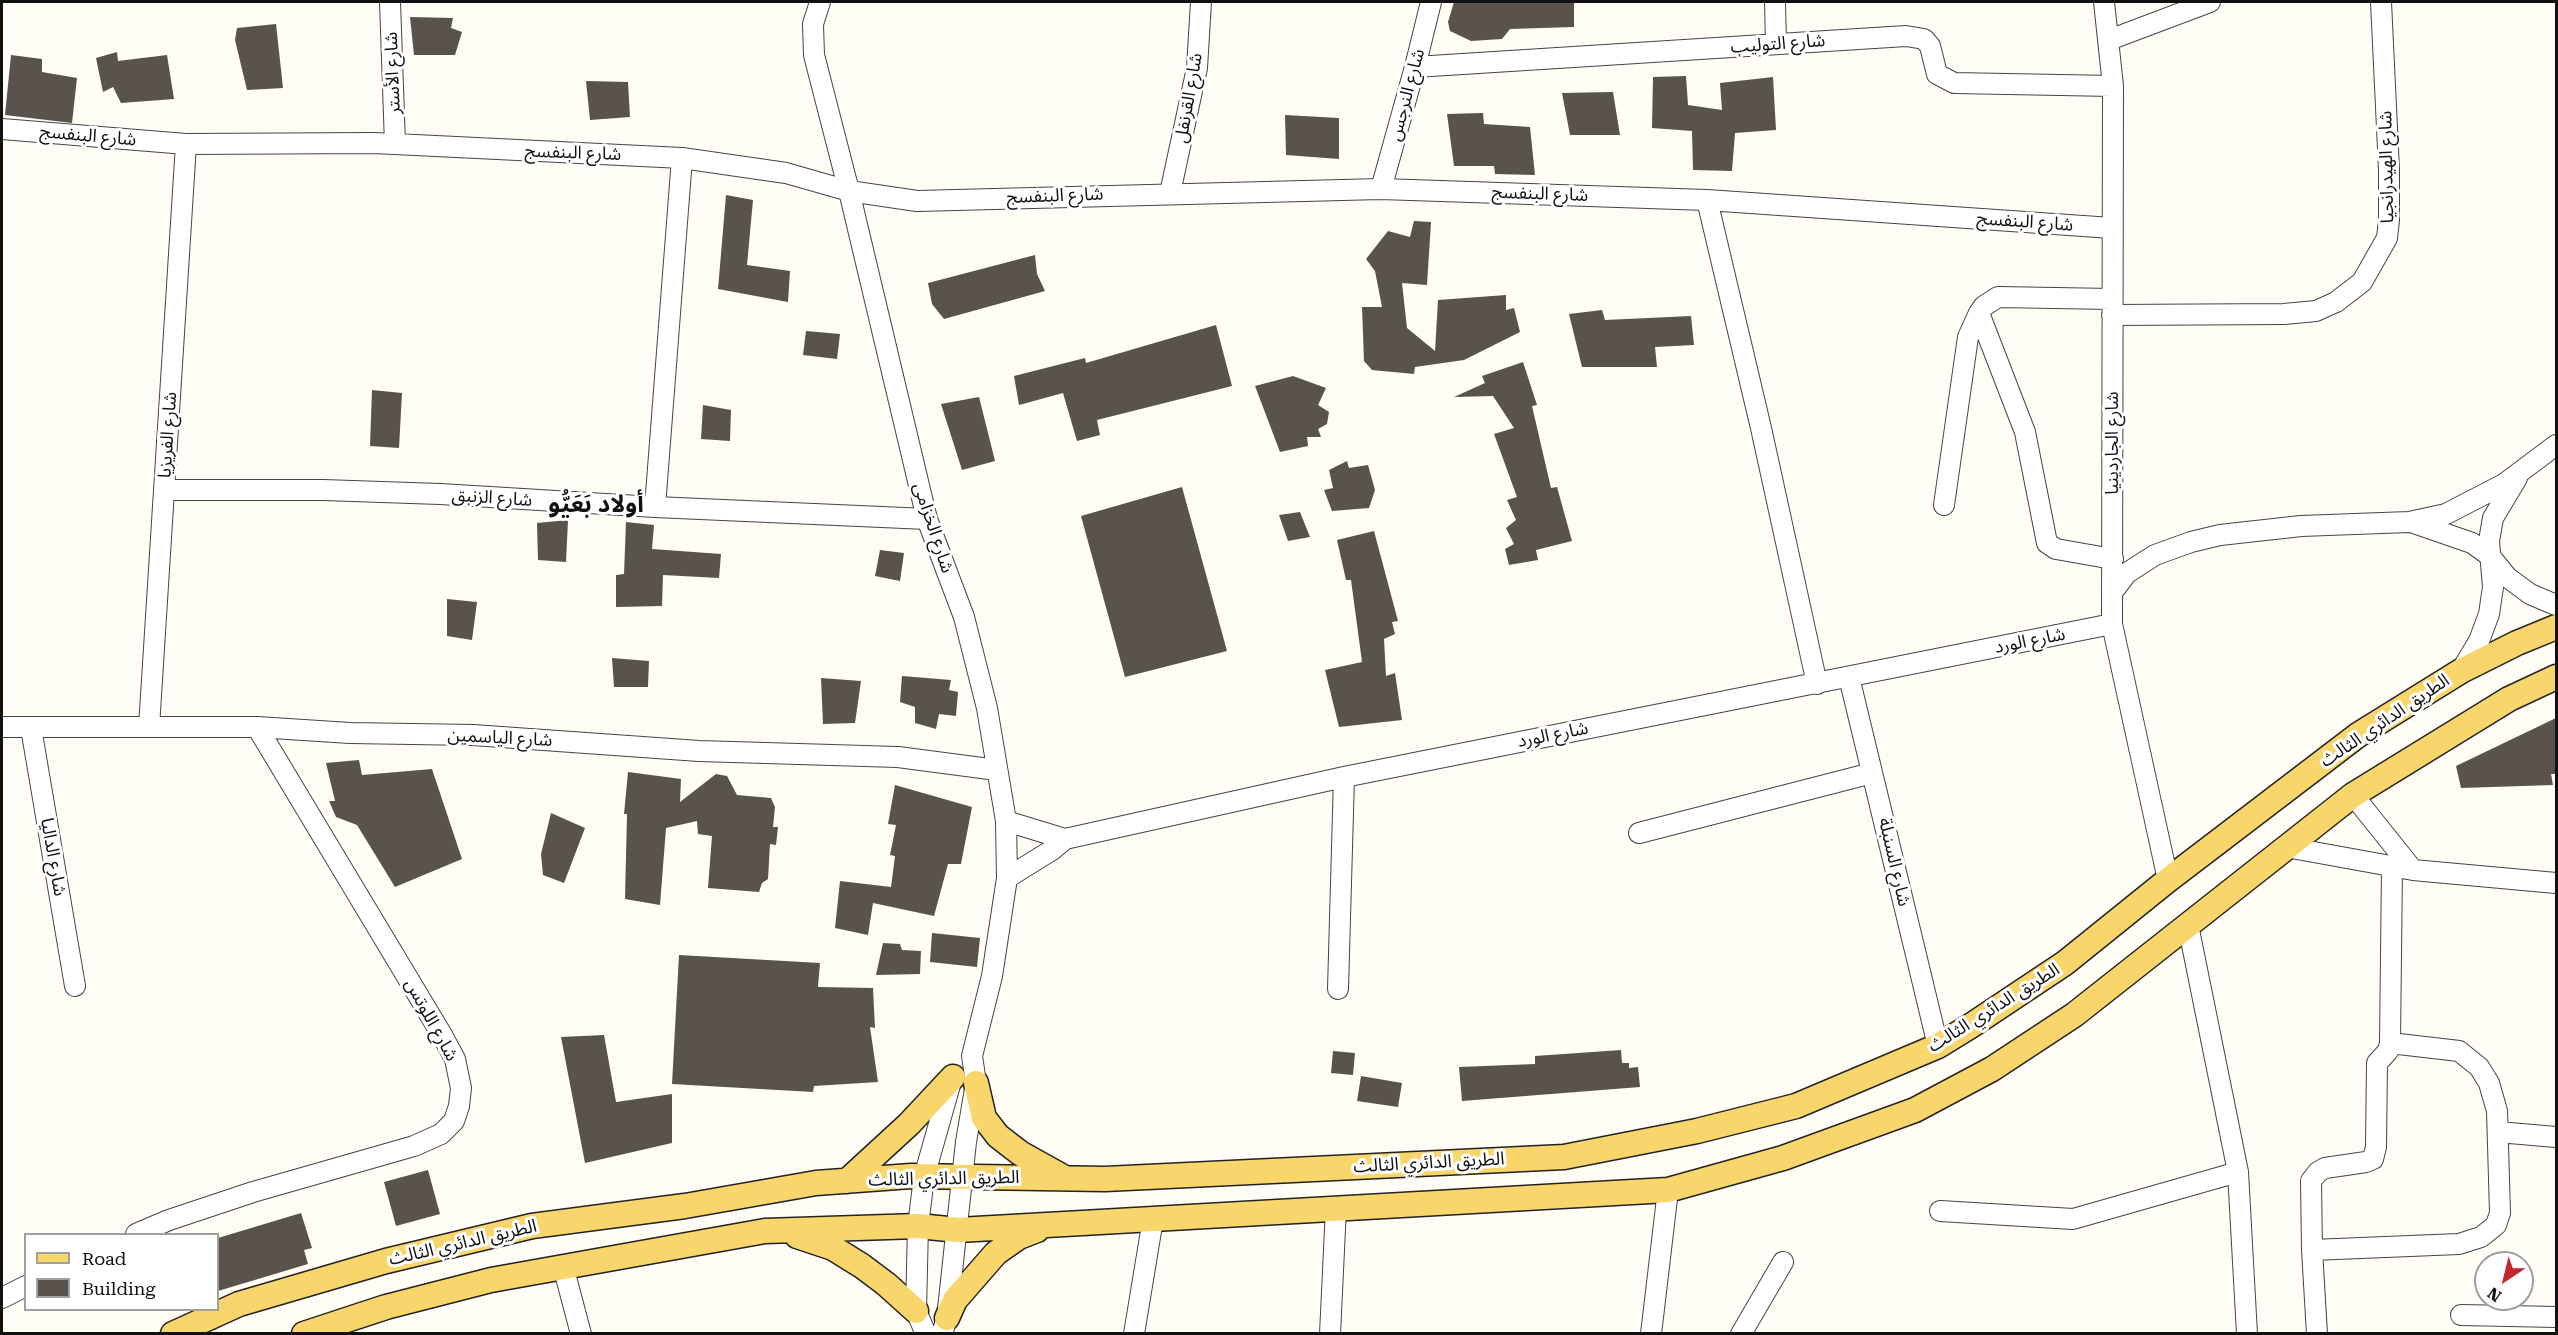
<!DOCTYPE html>
<html>
<head>
<meta charset="utf-8">
<style>
  body { margin:0 }
  #map { position:relative; width:2558px; height:1335px; overflow:hidden; background:#fffdf5; font-family:"Roboto Serif",serif }
  canvas { display:block }
  .frame { position:absolute; inset:0; border:3px solid #111; pointer-events:none }
  .legend { position:absolute; left:24px; top:1233px; width:195px; height:78px; box-sizing:border-box; background:#fff; border:2px solid #a0a0a0; margin:0; padding:8px 10px; list-style:none; font-size:18px; color:#111 }
  .legend li { display:flex; align-items:center; gap:12px; height:30px }
  .legend b { width:30px; border:2px solid #a0a0a0 }
  .north { position:absolute; left:2474px; top:1251px; width:60px; height:60px; box-sizing:border-box; background:#fff; border:2px solid #a0a0a0; border-radius:50%; rotate:215deg; font-size:16px; font-weight:700; line-height:24px; text-align:center; color:#111 }
  .north::after { content:''; display:block; margin:auto; width:21px; height:27px; background:#c4262e; clip-path:polygon(50% 0,100% 100%,50% 72%,0 100%) }
</style>
</head>
<body>
<div id="map">
<canvas width="2558" height="1335"></canvas>
<div class="frame"></div>
<ul class="legend">
<li><b style="height:8px;background:#f9d66b"></b>Road</li>
<li><b style="height:16px;background:#5a524d"></b>Building</li>
</ul>
<div class="north">N</div>
</div>
<script>
const ctx = document.querySelector('canvas').getContext('2d');
ctx.lineJoin = 'round';
function paint(path, color) { ctx.fillStyle = color; ctx.fill(path, 'evenodd'); }
const shape = rows => new Path2D(rows.map(r => 'M' + r).join(''));
function trace(path, color, width, dash) { ctx.strokeStyle = color; ctx.lineWidth = width; ctx.lineCap = dash ? 'butt' : 'round'; ctx.setLineDash(dash || []); ctx.stroke(path); }
function label(font, color, halo, rows, align = 'center') {
  ctx.font = font + ' "Roboto Serif","Noto Sans Arabic",serif'; ctx.lineWidth = 6; ctx.setLineDash([]); ctx.textBaseline = 'middle'; ctx.strokeStyle = halo; ctx.fillStyle = color; for (const [text, x, y, turn = 0] of rows) {
    ctx.save(); ctx.translate(x, y); ctx.rotate((+turn || 0) * Math.PI / 180); ctx.textAlign = isNaN(turn) ? turn : align; if (halo) ctx.strokeText(text, 0, 0); ctx.fillText(text, 0, 0); ctx.restore();
  }
}
paint(shape([
  [1454,2,1574,2,1574,27,1510,29,1502,39,1471,41,1450,31,1448,22],
  [410,17,453,18,451,28,462,32,455,55,414,55],
  [276,24,283,88,247,90,235,40,237,28],
  [117,52,118,61,167,55,174,99,121,103,113,87,103,92,96,58],
  [11,55,42,59,42,72,77,78,72,123,5,115],
  [1686,76,1688,105,1722,110,1720,83,1773,77,1776,130,1735,133,1732,171,1693,170,1692,131,1652,128,1653,77],
  [586,81,628,82,630,117,590,120],
  [1613,92,1620,135,1570,135,1562,93],
  [1483,113,1484,124,1530,127,1535,175,1495,174,1494,166,1454,166,1447,114],
  [1285,115,1339,118,1339,159,1286,155],
  [726,195,753,200,747,265,790,271,788,302,718,289],
  [1414,221,1431,222,1427,285,1402,283,1407,328,1435,351,1438,300,1506,295,1506,310,1514,308,1520,332,1464,360,1415,367,1414,374,1372,370,1364,361,1362,307,1382,307,1375,271,1366,259,1388,231,1410,237],
  [1035,255,1037,274,1045,291,944,319,932,304,928,283],
  [1602,310,1605,320,1691,316,1694,345,1655,347,1657,367,1582,367,1569,314],
  [1216,325,1232,386,1097,420,1100,435,1077,441,1063,393,1019,405,1014,376,1085,358,1086,363],
  [806,331,840,334,837,359,803,355],
  [1523,362,1537,405,1532,406,1551,488,1557,487,1572,541,1536,550,1538,560,1509,565,1505,549,1514,544,1506,528,1516,520,1507,500,1517,497,1494,434,1514,428,1493,396,1454,397,1485,383,1482,376],
  [1293,376,1326,388,1318,405,1329,412,1327,424,1318,429,1321,437,1307,437,1308,446,1280,452,1255,386],
  [372,390,402,393,399,448,370,446],
  [979,397,995,461,962,470,941,404],
  [703,405,731,410,730,441,701,439],
  [1347,461,1349,468,1368,465,1375,490,1369,508,1332,511,1324,490,1333,488,1329,470],
  [1182,487,1227,651,1125,677,1081,516],
  [1300,512,1310,537,1288,541,1279,515],
  [568,520,566,562,538,560,537,523],
  [626,522,654,525,652,549,721,554,719,578,663,575,662,606,616,607,616,575,624,574],
  [1374,531,1398,621,1392,622,1395,634,1384,639,1386,676,1395,673,1402,720,1339,727,1325,670,1362,662,1351,580,1346,580,1337,540],
  [880,550,904,553,900,581,875,576],
  [447,599,477,602,472,640,447,636],
  [612,658,649,661,648,687,614,687],
  [902,676,951,680,949,690,958,692,956,716,939,714,936,729,915,723,915,707,900,702],
  [821,678,861,681,855,723,823,724],
  [2556,718,2556,774,2551,774,2553,785,2461,788,2456,766],
  [359,760,362,775,432,769,462,859,395,887,357,825,336,817,329,801,335,801,326,763],
  [628,772,681,779,680,802,716,774,727,776,737,795,771,798,775,807,773,827,778,827,776,845,770,844,768,879,762,883,759,892,708,888,712,836,698,834,697,821,666,828,660,905,625,899,627,814,624,814],
  [895,785,972,807,961,864,948,864,934,916,873,903,868,935,835,928,840,881,891,887,895,856,890,855,896,825,888,824],
  [551,813,585,828,564,883,543,875,541,854],
  [932,933,980,938,977,967,930,962],
  [883,943,900,944,902,950,921,951,920,974,876,975],
  [679,955,820,963,818,987,873,988,875,1028,870,1027,878,1082,814,1086,813,1092,672,1084],
  [604,1035,616,1102,672,1094,672,1143,585,1163,561,1037],
  [1621,1050,1622,1063,1629,1063,1629,1068,1638,1067,1640,1087,1462,1101,1459,1067,1535,1064,1535,1056],
  [1333,1051,1355,1053,1353,1075,1331,1073],
  [1361,1076,1402,1083,1398,1107,1357,1101],
  [428,1170,440,1214,396,1226,384,1182],
  [301,1213,312,1248,304,1250,308,1264,218,1291,218,1238]
]), '#5a524d');
const minor = shape([
  [390,2,395,144],
  [820,2,813,24,814,55,849,191,927,519,964,617,987,708,1006,821,1007,878,992,976,972,1056,976,1083,966,1142,947,1318,942,1334],
  [1775,2,1776,44],
  [2104,2,2113,86,2112,624,2168,880],
  [2109,40,2210,2],
  [1415,67,1906,36,1924,39,1930,46,1937,74,1954,83,2113,86],
  [2,129,186,144,374,143,682,158,786,173,849,191,917,201,1381,189,1707,200,2112,228],
  [1381,189,1415,67,1431,2],
  [1170,193,1197,68,1201,2],
  [1707,200,1761,428,1817,684],
  [2112,299,1998,297,1984,306,1979,313,2025,432,2047,543,2056,549,2113,559],
  [2112,315,2284,314,2316,311,2336,302,2362,282,2387,238,2389,220,2389,170,2381,2],
  [165,490,323,490,440,494,655,507,927,519],
  [1944,505,1968,337,1979,313],
  [655,507,682,158],
  [2414,523,2472,543,2490,556,2507,577,2530,594,2556,605],
  [2114,590,2127,573,2155,555,2191,542,2220,535,2301,526,2409,522,2446,514,2504,484,2556,445],
  [2461,671,2479,641,2489,614,2493,587,2489,541,2493,518,2517,478],
  [1849,677,1938,1046],
  [2,727,257,727,350,733,473,735,699,751,898,757,997,770],
  [149,727,186,144],
  [31,728,75,986],
  [2353,795,2413,870],
  [1006,821,1065,839],
  [1639,833,1872,773],
  [2286,847,2413,870,2556,883],
  [1007,878,1052,850,1065,839,1344,777,2112,624],
  [2188,925,2238,1172,2247,1334],
  [1338,989,1344,777],
  [2498,1132,2556,1137],
  [1940,1211,2073,1219,2238,1172],
  [136,1234,169,1220,253,1192,414,1146,441,1134,454,1121,459,1106,461,1088,455,1059,442,1035,257,727],
  [2312,1250,2459,1244,2481,1237,2496,1225,2500,1213,2497,1111,2489,1083,2479,1067,2459,1051,2390,1043],
  [563,1266,581,1334],
  [2,1298,26,1286],
  [2461,1315,2556,1317],
  [926,1334,916,1311,918,1226,924,1177,952,1078],
  [1134,1334,1153,1219],
  [1330,1334,1336,1208],
  [1651,1334,1668,1190],
  [1741,1334,1783,1262],
  [2317,1334,2312,1250,2311,1181,2318,1172,2325,1168,2366,1162,2373,1159,2376,1147,2377,1063,2388,1051,2390,1043,2392,866]
]);
const major = shape([
  [976,1083,984,1118,998,1136,1020,1153,1063,1177],
  [847,1181,909,1124,953,1077],
  [797,1236,833,1248,862,1266,886,1284,916,1311],
  [947,1318,955,1300,996,1253,1019,1237,1037,1230],
  [173,1334,239,1304,386,1261,532,1226,685,1206,816,1183,911,1176,1105,1179,1564,1157,1697,1131,1796,1106,1938,1046,1972,1025,2065,963,2168,880,2358,735,2461,671,2517,643,2556,627],
  [304,1334,386,1307,491,1280,765,1231,918,1226,958,1230,1668,1190,1783,1158,1915,1110,1992,1069,2074,1015,2353,795,2509,699,2556,677]
]);
trace(minor, '#444', 22);
trace(major, '#222', 27);
trace(minor, '#fff', 20);
trace(major, '#f9d66b', 24);
label('18px', '#111', '#fff', [
  ["شارع التوليب",1778,44,-4],
  ["شارع الأستر",393,73,-92],
  ["شارع النرجس",1407,95,-75],
  ["شارع القرنفل",1189,98,-80],
  ["شارع البنفسج",88,136,5],
  ["شارع البنفسج",573,153,2],
  ["شارع الهيدرانجيا",2387,167,-91],
  ["شارع البنفسج",1540,194,2],
  ["شارع البنفسج",1055,196,-2],
  ["شارع البنفسج",2025,222,4],
  ["شارع الفريزيا",168,435,-86],
  ["شارع الجاردينيا",2113,443,-90],
  ["شارع الزنبق",492,498,4],
  ["شارع الخزامى",933,528,72],
  ["شارع الورد",2030,641,-11],
  ["الطريق الدائري الثالث",2385,721,-34],
  ["شارع الورد",1553,735,-11],
  ["شارع الياسمين",500,738,3],
  ["شارع الداليا",53,857,80],
  ["شارع السنبلة",1894,862,77],
  ["الطريق الدائري الثالث",1994,1008,-32],
  ["شارع اللوتس",431,1020,61],
  ["الطريق الدائري الثالث",1429,1163,-3],
  ["الطريق الدائري الثالث",944,1179,-1],
  ["الطريق الدائري الثالث",463,1243,-13]
]);
label('bold 24px', '#111', '#fff', [
  ["أولاد بَعَيُّو",596,505]
]);
</script>
</body>
</html>
